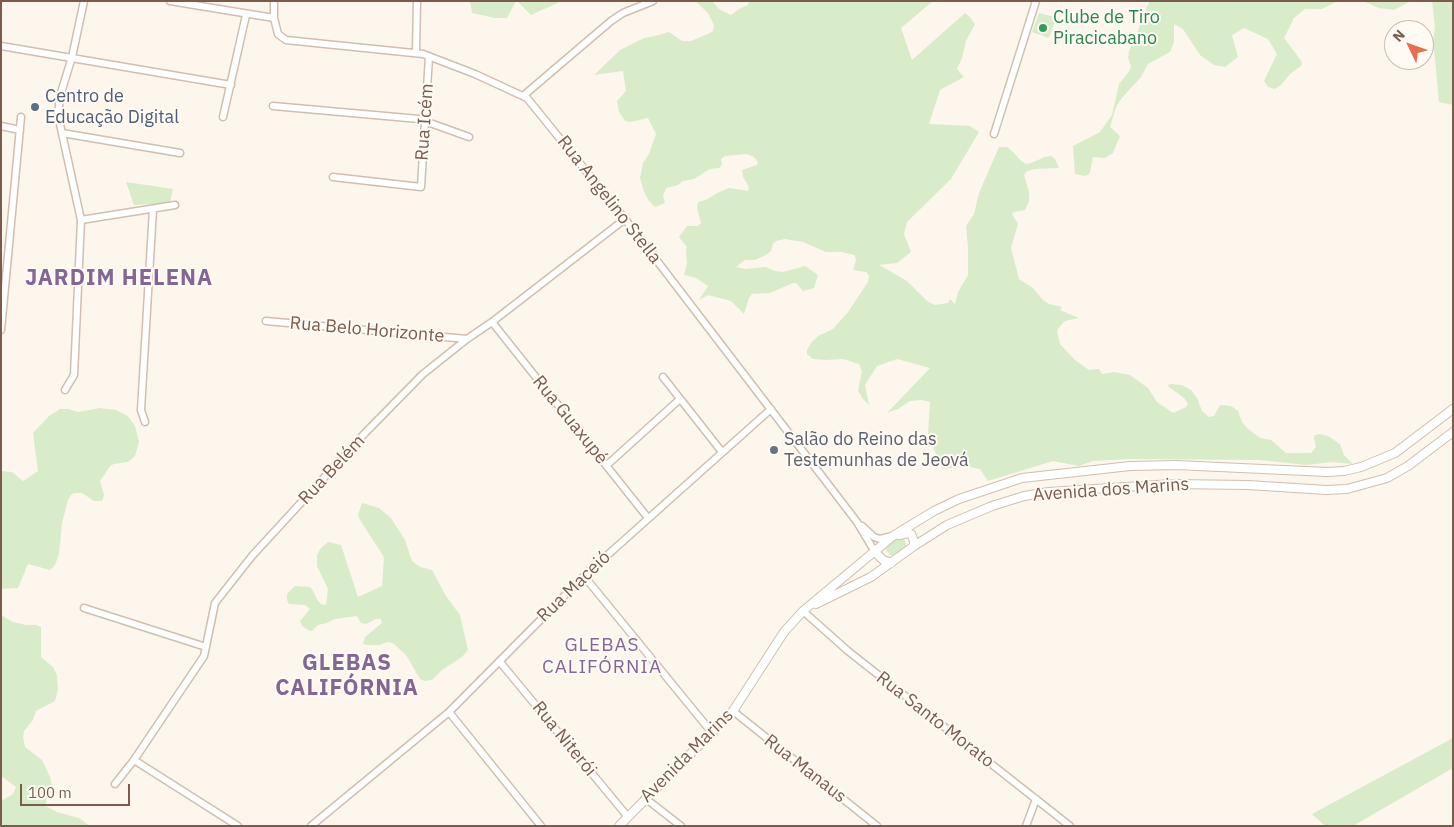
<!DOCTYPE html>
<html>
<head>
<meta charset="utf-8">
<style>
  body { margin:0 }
  #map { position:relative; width:1454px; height:827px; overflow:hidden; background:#fdf6ec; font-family:"IBM Plex Sans",sans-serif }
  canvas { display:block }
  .frame { position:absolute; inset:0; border:2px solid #7a5c4d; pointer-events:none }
  .north { position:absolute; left:1384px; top:20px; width:50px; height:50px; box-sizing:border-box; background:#fffaf3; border:1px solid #cabbb1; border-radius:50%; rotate:312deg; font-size:14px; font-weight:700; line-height:20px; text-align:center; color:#7a5c4d }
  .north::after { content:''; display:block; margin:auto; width:18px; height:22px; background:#e76f51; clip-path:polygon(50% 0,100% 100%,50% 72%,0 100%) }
  .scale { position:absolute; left:20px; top:784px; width:110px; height:22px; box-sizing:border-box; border:2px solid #7a5c4d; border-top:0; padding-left:6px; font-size:15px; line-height:18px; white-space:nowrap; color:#7a5c4d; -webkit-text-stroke:4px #fffaf3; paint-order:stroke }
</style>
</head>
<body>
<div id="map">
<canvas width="1454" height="827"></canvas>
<div class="frame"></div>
<div class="north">N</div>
<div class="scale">100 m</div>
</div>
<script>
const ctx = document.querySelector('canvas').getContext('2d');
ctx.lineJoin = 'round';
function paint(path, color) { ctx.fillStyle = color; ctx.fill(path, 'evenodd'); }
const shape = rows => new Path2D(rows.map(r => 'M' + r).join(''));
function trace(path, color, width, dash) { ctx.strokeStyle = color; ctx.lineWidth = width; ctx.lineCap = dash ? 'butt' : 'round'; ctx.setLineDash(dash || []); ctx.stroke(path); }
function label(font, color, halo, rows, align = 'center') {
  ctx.font = font + ' "IBM Plex Sans",sans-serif'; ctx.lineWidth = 4; ctx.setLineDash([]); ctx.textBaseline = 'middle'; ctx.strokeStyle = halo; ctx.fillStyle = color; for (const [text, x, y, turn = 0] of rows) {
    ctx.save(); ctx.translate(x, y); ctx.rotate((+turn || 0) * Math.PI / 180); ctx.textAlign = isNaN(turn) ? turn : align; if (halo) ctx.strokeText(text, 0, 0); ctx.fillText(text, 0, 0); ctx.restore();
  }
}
paint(shape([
  [470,1,516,1,507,18,495,18,472,13],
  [517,1,562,1,531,15],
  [691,1,712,1,719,9,731,15,739,9,748,5,749,1,933,1,901,28,912,60,965,13,969,16,975,24,966,41,962,58,957,69,964,77,940,90,929,124,970,126,979,132,951,179,907,222,904,234,911,252,897,263,879,265,907,281,927,301,935,305,948,303,950,299,955,304,958,292,968,275,968,249,966,226,974,214,979,193,999,147,1007,147,1013,152,1021,161,1026,164,1031,163,1045,157,1051,156,1055,159,1059,168,1035,169,1027,171,1024,175,1029,192,1029,201,1025,210,1014,212,1012,214,1018,224,1011,248,1019,279,1033,288,1043,300,1049,304,1062,307,1060,310,1079,318,1065,321,1060,326,1057,331,1060,344,1075,360,1089,370,1099,369,1102,374,1114,372,1130,375,1148,388,1157,402,1173,413,1186,407,1188,404,1184,398,1169,387,1168,385,1170,384,1182,385,1191,390,1197,398,1202,411,1209,417,1214,416,1220,405,1231,406,1238,411,1242,422,1247,428,1260,438,1271,440,1286,453,1311,453,1316,447,1314,438,1315,435,1320,434,1328,436,1340,444,1344,455,1353,464,1333,462,1306,465,1260,460,1131,459,1093,461,1079,466,1053,461,988,481,980,469,965,466,942,469,928,434,930,402,921,400,910,401,898,409,887,413,930,368,897,359,877,366,865,385,869,405,863,399,858,391,862,371,859,364,843,359,826,360,813,359,807,354,807,350,811,343,818,336,833,329,848,312,868,282,869,276,866,272,853,270,856,260,855,255,841,252,826,252,803,242,785,239,776,241,773,244,771,251,766,255,755,260,745,260,736,267,745,269,766,267,775,271,783,272,805,266,818,275,814,288,803,291,796,283,793,283,770,293,752,294,749,298,744,314,731,301,708,295,699,300,708,286,696,278,684,275,687,263,686,250,687,247,679,237,687,226,698,226,701,223,697,208,698,202,706,200,717,193,729,188,748,191,749,187,743,177,742,170,757,165,758,162,754,157,747,154,725,156,721,159,722,165,719,168,710,169,694,179,683,181,678,185,666,188,663,196,665,203,655,207,649,201,644,192,640,178,643,163,649,154,656,134,648,118,631,122,625,121,619,112,617,101,626,91,623,71,594,75,620,50,644,38,655,36,669,32,682,41,691,41,710,33,713,31,714,25,708,13,696,2],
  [1150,1,1338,1,1322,9,1305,9,1294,18,1284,38,1302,62,1301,66,1290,74,1281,85,1275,89,1268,87,1264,81,1277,54,1268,39,1244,28,1232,35,1238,57,1225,67,1214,65,1200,55,1183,29,1174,24,1174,42,1170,52,1148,64,1141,77,1121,99,1116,107,1110,127,1120,136,1113,153,1105,158,1093,157,1090,173,1086,176,1075,174,1073,146,1100,132,1112,115,1119,84,1130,70,1131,66,1128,58,1129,51,1137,34,1142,17],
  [1363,1,1411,1,1394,10,1379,8],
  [1432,1,1453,1,1453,105,1439,102,1434,49,1432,46,1435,27],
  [1039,13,1059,18,1058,23,1054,24,1049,38,1032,32],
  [126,182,173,189,170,203,134,205],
  [100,408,116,410,128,416,135,426,139,442,135,456,128,462,114,464,110,466,100,481,104,495,102,501,94,501,82,493,74,493,71,495,68,500,62,523,59,554,55,565,50,570,28,564,18,588,1,589,1,471,12,472,23,481,38,471,33,433,49,416,60,409,68,409,78,412],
  [362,503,379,508,391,518,405,540,412,561,420,567,432,570,446,596,460,615,468,650,462,657,442,670,432,680,425,681,420,679,406,655,393,643,388,642,379,645,367,645,363,644,365,637,382,623,381,619,376,619,366,624,361,623,357,616,335,619,327,623,318,625,312,631,308,630,302,626,300,621,310,609,305,605,289,604,287,600,287,594,295,586,310,587,312,589,318,601,321,604,326,605,328,589,317,566,317,555,321,548,328,542,341,545,358,597,382,586,384,557,360,520,358,515],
  [898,538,903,538,905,541,906,545,905,548,897,555,890,555,886,550,887,546],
  [1,615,13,622,26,625,36,625,41,627,41,657,53,667,57,675,58,689,55,701,36,711,33,720,24,731,23,737,25,747,42,760,50,777,53,789,46,800,46,806,57,812,79,818,90,826,3,826,1,819,1,801,13,794,16,787,1,776],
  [1453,738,1453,768,1353,826,1325,826,1312,814]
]), '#d8ecc9');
const minor = shape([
  [170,1,274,18],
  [274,1,274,18,278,34,286,40,423,54,475,74,527,98,625,219,857,522,875,552],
  [1,46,231,85],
  [416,52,417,1],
  [523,96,611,21,623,13,653,1],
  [273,106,419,119,469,137],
  [223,117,246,15],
  [1,126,20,130],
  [62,133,180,153],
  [994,134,1036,1],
  [333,177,421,187,429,56],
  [81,220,175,205],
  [266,321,467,339],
  [492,322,648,518],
  [1,330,21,117],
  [663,377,722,452],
  [65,390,74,375,81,220,58,115,60,96,72,57,84,1],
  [145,422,141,410,153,209],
  [607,465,680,399],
  [862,526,874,537,880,539,892,536],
  [584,576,713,734],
  [84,608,206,647],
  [803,611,848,651,1070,826],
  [500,662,628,817],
  [733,711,877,826],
  [449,712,541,826],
  [134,760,238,826],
  [115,784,134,760,204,656,215,603,252,556,365,433,423,374,467,339,492,322,625,219],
  [645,798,681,826],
  [311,826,449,712,584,576,771,409],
  [1026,826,1036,799]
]);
const tertiary = shape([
  [899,535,908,533,911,534,914,541,914,546],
  [875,552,883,560,891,563],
  [816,604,871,577,914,546,947,525,992,506,1024,496,1049,492,1172,484,1248,485,1326,490,1347,489,1387,478,1408,466,1453,432],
  [619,826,733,711,784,632,803,611,893,536,934,511,959,499,1022,478,1130,466,1176,465,1327,472,1344,471,1361,467,1395,453,1453,409]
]);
trace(minor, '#d1beb0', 9);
trace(tertiary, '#d1beb0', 10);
trace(minor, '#fff', 6);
trace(tertiary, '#fff', 8);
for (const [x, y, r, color] of [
  [1043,28,5,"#2e9e5b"],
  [35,107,5,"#5c6f8a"],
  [774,450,5,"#6b7280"]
]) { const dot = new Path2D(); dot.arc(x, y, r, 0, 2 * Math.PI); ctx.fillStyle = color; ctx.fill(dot); trace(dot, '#fffaf3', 2); }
label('18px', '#27864d', '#fffaf3', [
  ["Clube de Tiro",1053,18],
  ["Piracicabano",1053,39]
], 'left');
label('18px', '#4e5e75', '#fffaf3', [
  ["Centro de",45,97],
  ["Educação Digital",45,118]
], 'left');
label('18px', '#7a5c4d', '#fffaf3', [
  ["Rua Icém",425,122,-86],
  ["Rua Angelino Stella",609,200,52],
  ["Rua Belo Horizonte",367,330,5],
  ["Rua Guaxupé",570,420,51],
  ["Rua Belém",332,470,-47],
  ["Avenida dos Marins",1111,490,-4],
  ["Rua Maceió",574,587,-44],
  ["Rua Santo Morato",935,720,38],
  ["Rua Niterói",564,739,51],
  ["Avenida Marins",687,756,-45],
  ["Rua Manaus",805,769,38]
]);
label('18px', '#5b616d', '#fffaf3', [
  ["Salão do Reino das",784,440],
  ["Testemunhas de Jeová",784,461]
], 'left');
ctx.letterSpacing = '1px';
label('19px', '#846695', '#fffaf3', [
  ["GLEBAS",602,646],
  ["CALIFÓRNIA",602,668]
]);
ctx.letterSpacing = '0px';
ctx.letterSpacing = '1px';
label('bold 22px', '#846695', '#fffaf3', [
  ["JARDIM HELENA",119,279],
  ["GLEBAS",347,664],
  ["CALIFÓRNIA",347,689]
]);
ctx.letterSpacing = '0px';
</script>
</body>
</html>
